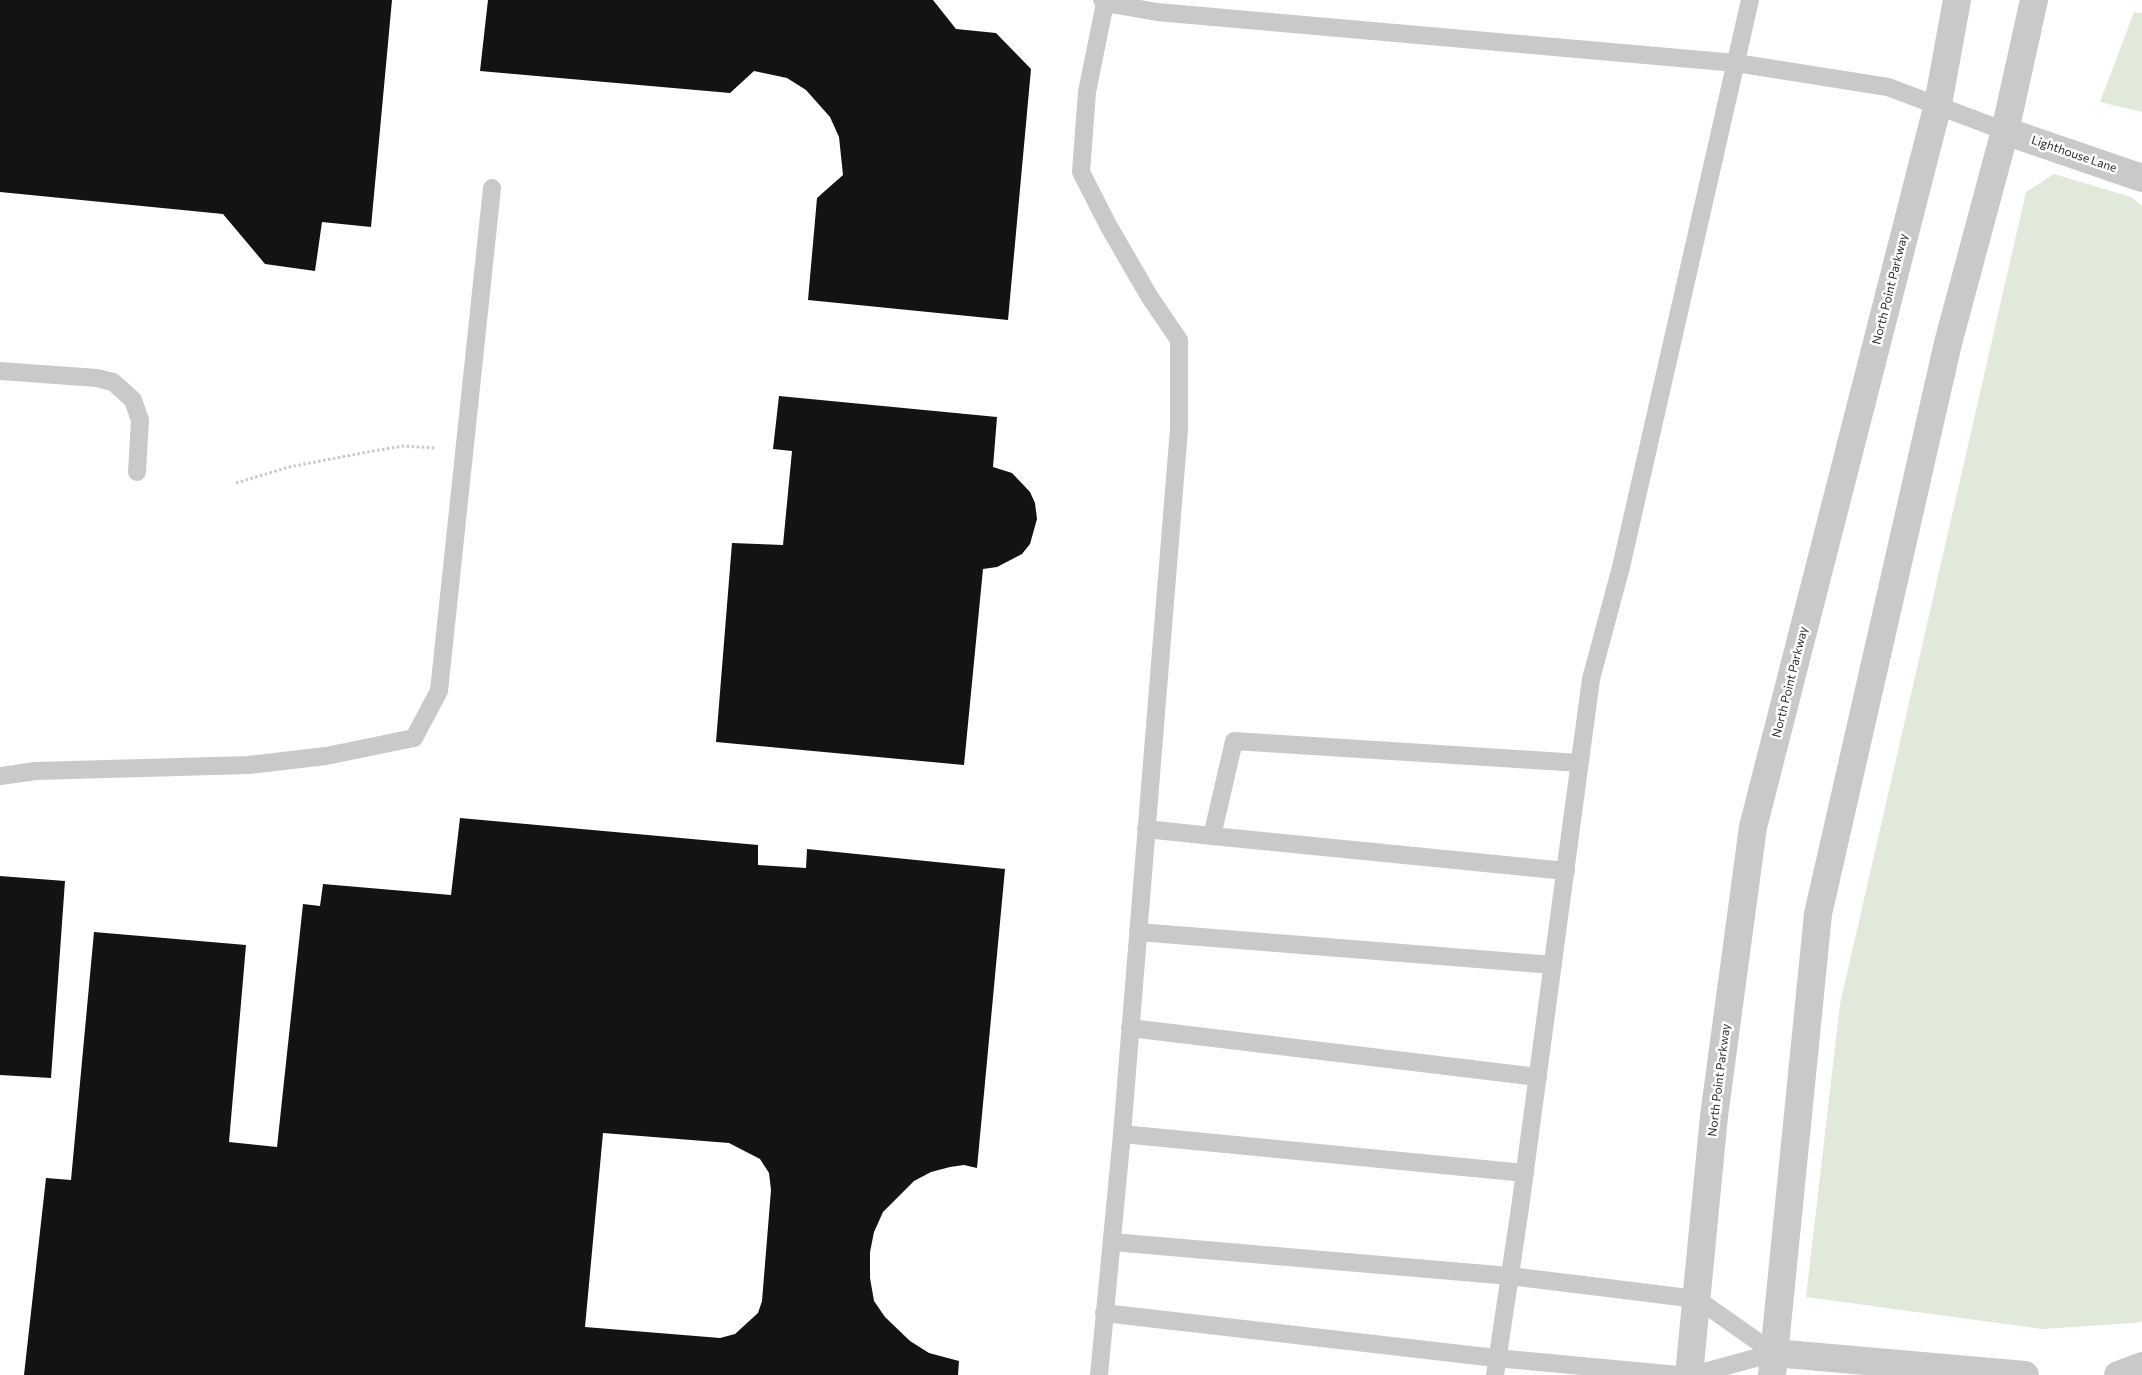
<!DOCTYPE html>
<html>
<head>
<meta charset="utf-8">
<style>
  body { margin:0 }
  canvas { display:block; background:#fff }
</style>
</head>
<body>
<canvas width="2142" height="1375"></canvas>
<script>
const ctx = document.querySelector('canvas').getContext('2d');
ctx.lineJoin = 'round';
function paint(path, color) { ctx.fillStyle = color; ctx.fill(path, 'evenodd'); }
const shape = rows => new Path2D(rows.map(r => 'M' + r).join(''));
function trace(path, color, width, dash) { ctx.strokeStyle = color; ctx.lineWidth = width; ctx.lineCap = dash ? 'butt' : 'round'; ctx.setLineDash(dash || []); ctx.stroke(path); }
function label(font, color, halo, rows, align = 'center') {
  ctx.font = font + ' Commissioner,sans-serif'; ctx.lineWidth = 5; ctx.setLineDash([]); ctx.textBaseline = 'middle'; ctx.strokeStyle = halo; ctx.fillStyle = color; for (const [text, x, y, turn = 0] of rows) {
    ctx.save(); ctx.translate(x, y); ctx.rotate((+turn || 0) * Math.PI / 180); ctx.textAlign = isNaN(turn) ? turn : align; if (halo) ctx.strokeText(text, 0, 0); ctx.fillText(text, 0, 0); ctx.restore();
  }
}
paint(shape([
  [2134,12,2142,13,2142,112,2100,102],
  [2054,174,2131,197,2142,206,2142,1321,2134,1323,2042,1329,1806,1297,1840,1004,2026,192]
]), '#e1eada');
paint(shape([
  [0,0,392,0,371,227,322,222,315,271,265,264,223,214,0,192],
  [488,0,933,0,956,29,996,33,1031,69,1008,320,808,300,817,198,843,175,839,137,830,117,806,90,787,78,754,71,730,93,480,71],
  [779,396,997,417,993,467,1012,473,1030,492,1035,503,1037,519,1030,544,1022,554,997,567,983,569,964,765,716,742,732,543,783,545,792,451,773,449],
  [460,818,758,845,758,865,806,868,807,849,1005,869,977,1168,964,1165,950,1167,931,1172,914,1181,883,1212,874,1232,870,1252,870,1278,874,1301,885,1317,910,1341,929,1353,959,1361,958,1375,24,1375,46,1178,71,1180,94,932,246,945,229,1142,277,1147,303,904,320,906,323,884,451,895],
  [603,1133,729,1143,760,1159,769,1173,771,1190,762,1301,758,1313,735,1334,720,1338,585,1327],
  [0,876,65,881,51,1078,0,1075]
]), '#131313');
trace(shape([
  [236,483,289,467,373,451,404,446,436,448]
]), '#c9c9c9', 3, [2.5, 2.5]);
trace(shape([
  [1102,0,1105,3,1157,12,1736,63,1888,87,2005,131],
  [0,371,97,378,113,382,133,400,140,420,137,472],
  [0,776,36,771,249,765,326,756,414,738,439,691,492,188],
  [1146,829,1212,836,1234,741,1580,763],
  [1212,836,1566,871],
  [1138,932,1553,965],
  [1130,1028,1538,1077],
  [1122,1134,1525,1173],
  [1112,1242,1510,1276,1697,1299,1774,1353],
  [1104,1313,1496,1358,1678,1375],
  [1099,1375,1122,1134,1179,429,1179,340,1149,296,1108,225,1081,172,1087,92,1105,3],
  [1495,1375,1520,1208,1591,679,1621,567,1750,0],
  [1693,1375,1774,1353]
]), '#c9c9c9', 18);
trace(shape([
  [2005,131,2142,178],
  [1774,1353,2025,1375],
  [2118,1375,2142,1366]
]), '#c9c9c9', 28);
trace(shape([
  [1689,1375,1714,1116,1753,827,1938,104,1957,0],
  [1772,1375,1818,914,1948,343,2005,131,2034,0]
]), '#c9c9c9', 28);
label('12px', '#2c2c2c', '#fff', [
  ["Lighthouse Lane",2074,154,19],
  ["North Point Parkway",1890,289,-76],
  ["North Point Parkway",1790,682,-76],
  ["North Point Parkway",1719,1080,-83]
]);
</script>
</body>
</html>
